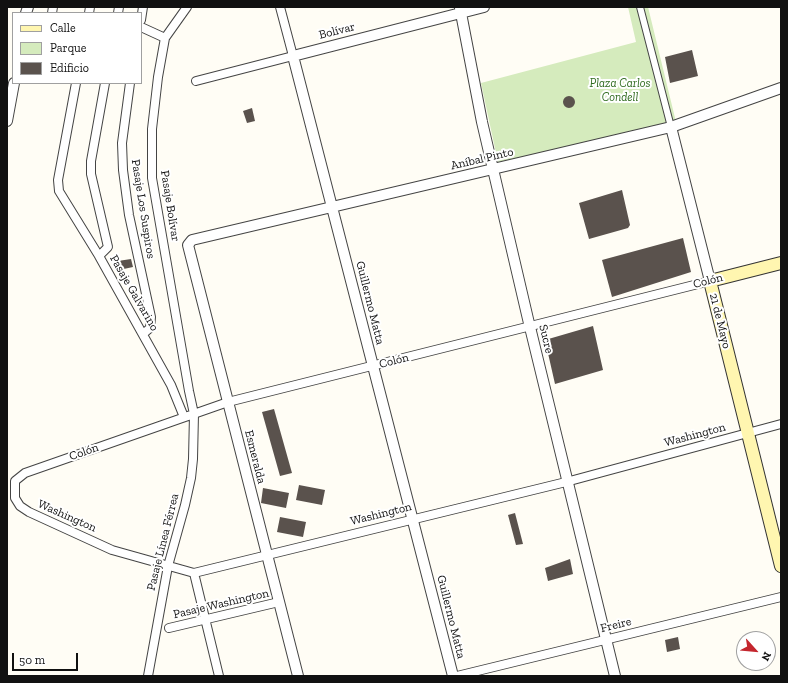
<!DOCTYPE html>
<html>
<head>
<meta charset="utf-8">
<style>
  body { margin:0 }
  #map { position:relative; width:788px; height:683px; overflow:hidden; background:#fffdf5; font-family:"Zilla Slab",serif }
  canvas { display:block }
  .frame { position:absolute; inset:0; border:8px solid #111; pointer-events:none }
  .legend { position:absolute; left:12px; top:12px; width:130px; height:72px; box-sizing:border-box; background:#fff; border:1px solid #a0a0a0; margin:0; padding:5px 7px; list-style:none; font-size:12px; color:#111 }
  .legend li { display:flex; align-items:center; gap:8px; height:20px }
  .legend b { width:20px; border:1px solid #a0a0a0 }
  .north { position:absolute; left:736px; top:631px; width:40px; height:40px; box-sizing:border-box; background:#fff; border:1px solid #a0a0a0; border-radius:50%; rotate:117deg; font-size:11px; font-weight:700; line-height:16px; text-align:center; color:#111 }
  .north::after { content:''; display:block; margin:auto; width:14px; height:18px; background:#c4262e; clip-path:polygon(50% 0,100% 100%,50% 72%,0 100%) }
  .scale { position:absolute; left:12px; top:653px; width:66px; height:18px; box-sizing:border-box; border:2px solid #111; border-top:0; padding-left:5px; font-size:12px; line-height:14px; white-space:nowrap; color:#111; -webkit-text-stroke:3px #fff; paint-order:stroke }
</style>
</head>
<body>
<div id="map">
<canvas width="788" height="683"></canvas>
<div class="frame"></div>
<ul class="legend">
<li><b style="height:5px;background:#fff6b0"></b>Calle</li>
<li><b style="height:11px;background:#d5ebbd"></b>Parque</li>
<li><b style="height:11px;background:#5a524d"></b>Edificio</li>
</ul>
<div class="north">N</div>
<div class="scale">50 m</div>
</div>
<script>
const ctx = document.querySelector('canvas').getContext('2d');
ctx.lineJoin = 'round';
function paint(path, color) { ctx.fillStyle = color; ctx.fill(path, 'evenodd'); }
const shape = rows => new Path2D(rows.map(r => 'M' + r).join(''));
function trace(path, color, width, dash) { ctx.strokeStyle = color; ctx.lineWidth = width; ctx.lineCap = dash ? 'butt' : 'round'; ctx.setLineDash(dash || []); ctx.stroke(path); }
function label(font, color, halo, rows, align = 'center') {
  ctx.font = font + ' "Zilla Slab",serif'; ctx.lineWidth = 4; ctx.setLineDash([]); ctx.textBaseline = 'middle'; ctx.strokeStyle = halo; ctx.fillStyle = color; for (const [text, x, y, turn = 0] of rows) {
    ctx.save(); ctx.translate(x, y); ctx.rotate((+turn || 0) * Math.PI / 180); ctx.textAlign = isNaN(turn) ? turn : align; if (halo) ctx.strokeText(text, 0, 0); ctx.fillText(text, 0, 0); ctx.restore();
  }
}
paint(shape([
  [628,7,648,7,676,122,499,167,481,83,636,42]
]), '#d5ebbd');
paint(shape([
  [692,50,698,76,670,83,665,57],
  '563 102a6 6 0 1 1 12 0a6 6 0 1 1-12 0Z',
  [252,108,255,121,247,123,243,111],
  [622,190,630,225,628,228,589,239,579,203],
  [683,238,691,272,612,297,602,260],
  [131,259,133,267,119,270,118,261],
  [593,326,603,370,555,384,545,340],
  [274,409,292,473,280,476,262,412],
  [299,485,325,490,322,505,296,500],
  [263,488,289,493,286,508,261,503],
  [515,513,523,544,516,545,508,515],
  [280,517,306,522,303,537,277,532],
  [570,559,573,574,548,581,545,568],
  [678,637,680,649,667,652,665,640]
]), '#5a524d');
const pedestrian = shape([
  [640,7,671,127]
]);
const minor = shape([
  [52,13,53,7],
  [89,13,90,7],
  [118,13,119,7],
  [141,20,143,7],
  [141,27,165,38],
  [196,81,293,56,280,7],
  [76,83,58,180,59,191,99,256],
  [105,83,91,161,91,174,108,247,99,256,171,385,184,417],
  [130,83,122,143,123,170,129,215,151,317,150,328,143,334],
  [710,281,228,402,25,473,15,481,15,498,20,506,29,512,112,550,194,573,566,482,781,424],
  [194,573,219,676],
  [169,628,279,602],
  [148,676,168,566,185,505,191,478,193,459,194,414,189,391,152,178,152,129,158,77,165,38,187,7],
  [457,676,781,597]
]);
const tertiary = shape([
  [460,8,482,122,528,319,615,676],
  [26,13,28,7],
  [7,121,14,83],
  [671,127,710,281],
  [298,676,188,245,192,240,671,127,781,88],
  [453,676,293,56,484,7]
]);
const secondary = shape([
  [781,263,710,281,781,566]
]);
trace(pedestrian, '#444', 8);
trace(minor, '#444', 10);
trace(tertiary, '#444', 12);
trace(secondary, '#333', 14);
trace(pedestrian, '#fff', 6);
trace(minor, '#fff', 8);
trace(tertiary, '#fff', 10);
trace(secondary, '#fff6b0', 12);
label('12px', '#111', '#fff', [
  ["Bolívar",337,31,-14],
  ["Aníbal Pinto",482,159,-13],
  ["Pasaje Bolívar",170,206,81],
  ["Pasaje Los Suspiros",143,209,81],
  ["Colón",708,281,-14],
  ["Pasaje Galvarino",134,293,60],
  ["Guillermo Matta",370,303,76],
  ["21 de Mayo",720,321,76],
  ["Sucre",546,339,77],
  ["Colón",394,361,-14],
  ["Washington",695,435,-15],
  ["Colón",84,452,-19],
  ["Esmeralda",255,457,76],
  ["Washington",381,514,-14],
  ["Washington",67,516,24],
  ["Pasaje Línea Férrea",163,542,-76],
  ["Pasaje Washington",221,604,-13],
  ["Guillermo Matta",451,617,76],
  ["Freire",616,625,-14]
]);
label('italic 12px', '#2f6b1f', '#fff', [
  ["Plaza Carlos",620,84],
  ["Condell",620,98]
]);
</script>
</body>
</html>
